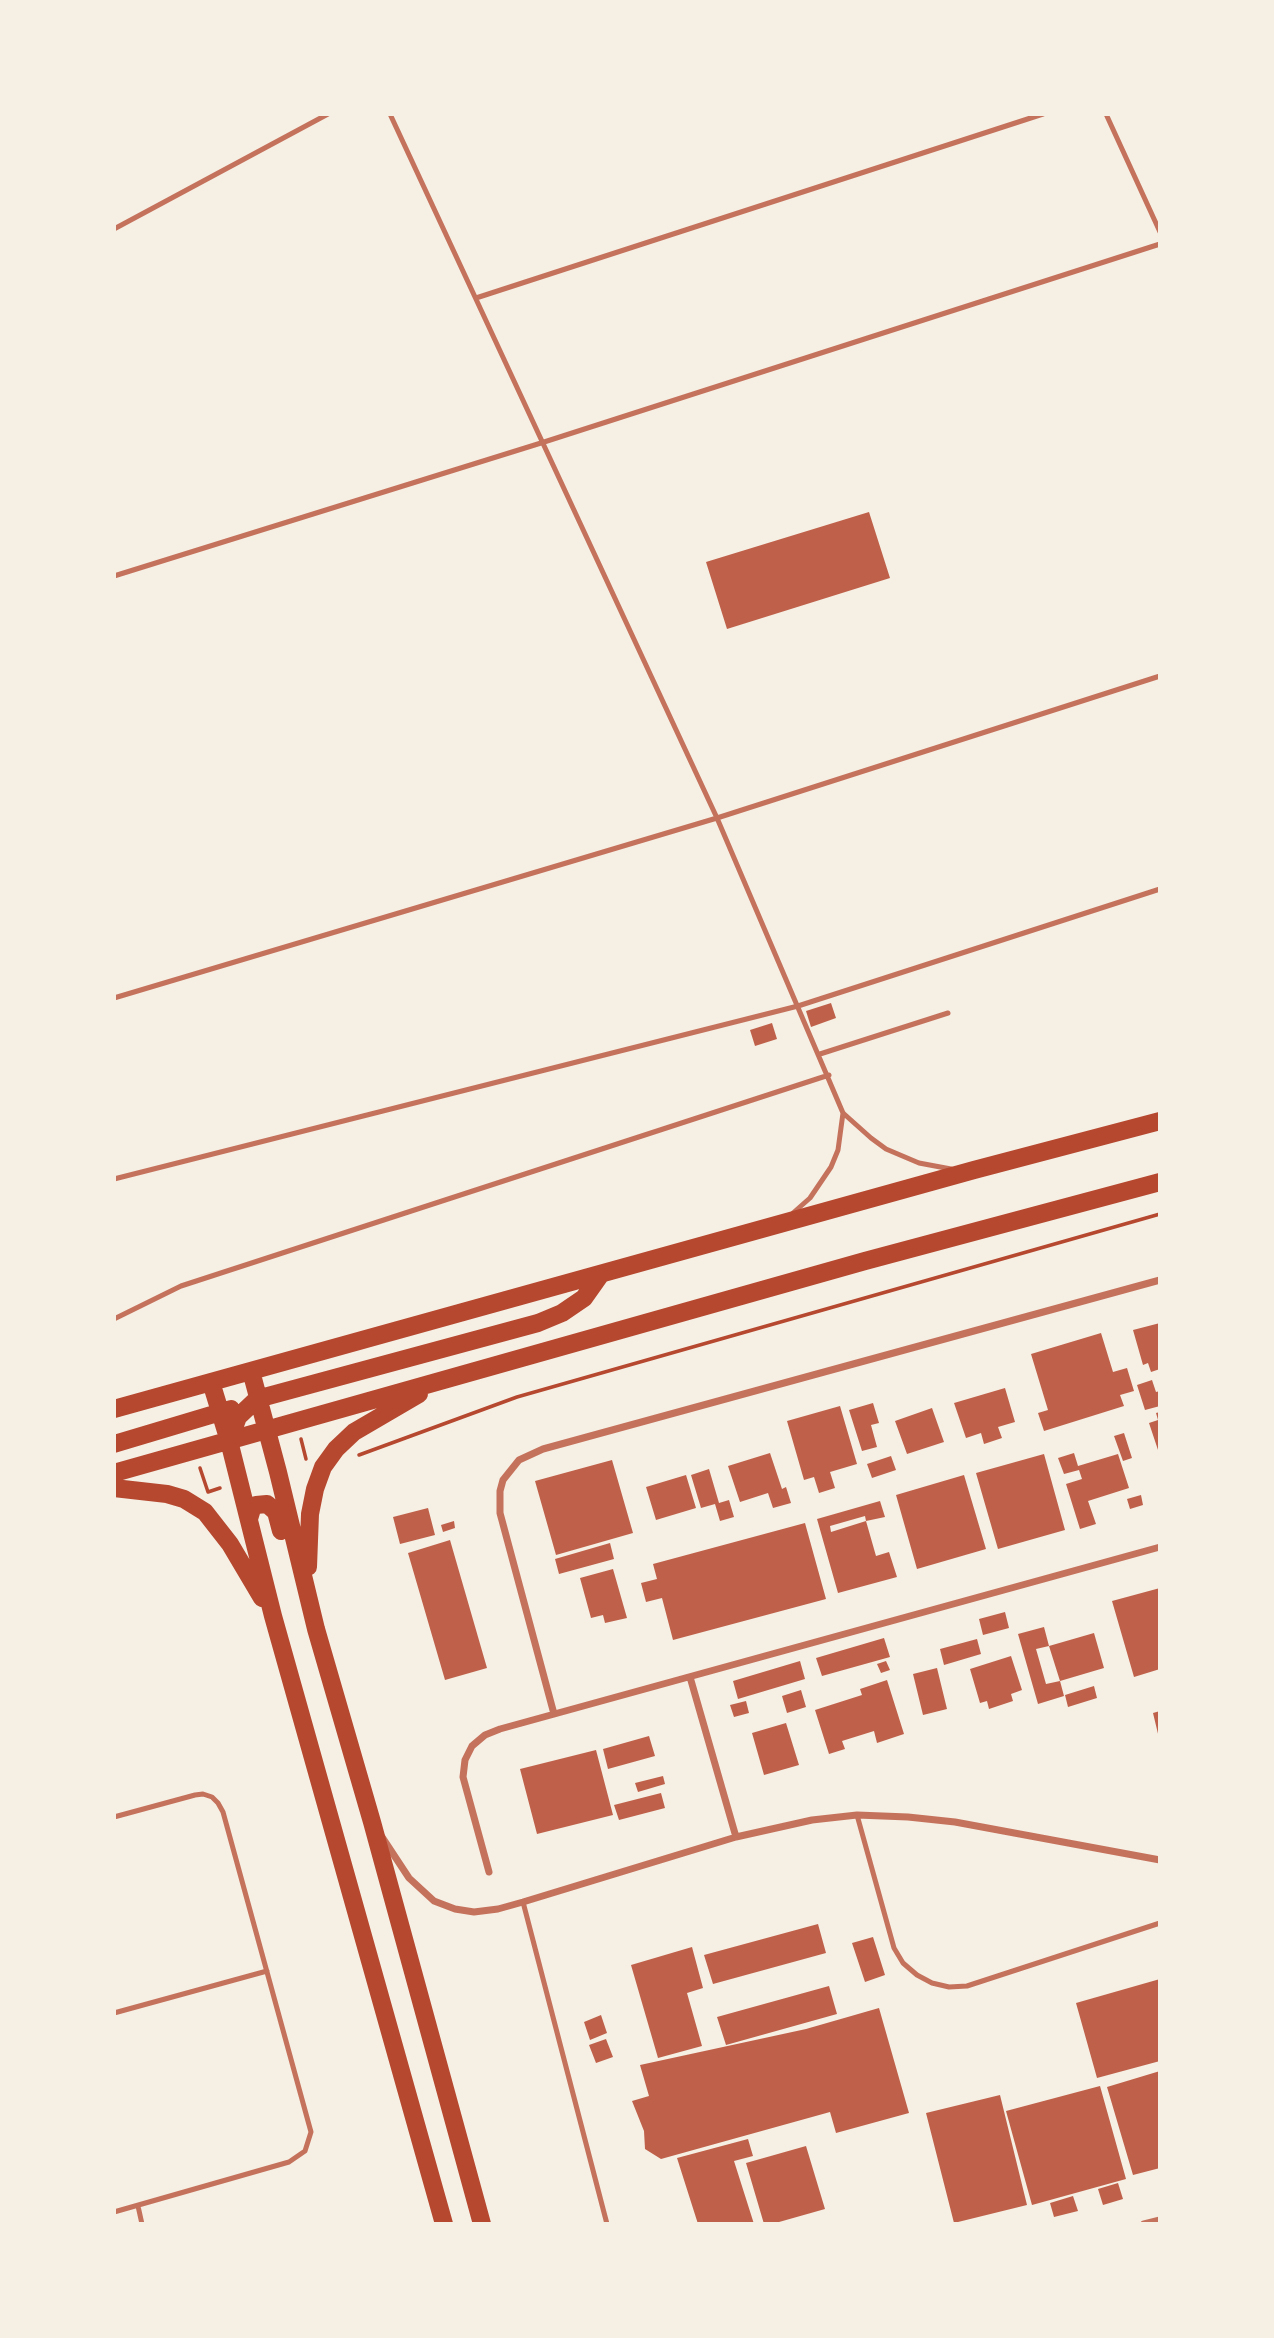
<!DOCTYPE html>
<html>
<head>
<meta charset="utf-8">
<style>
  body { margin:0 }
  #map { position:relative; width:1274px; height:2338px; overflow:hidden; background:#f6efe4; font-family:"Open Sans",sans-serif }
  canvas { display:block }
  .frame { position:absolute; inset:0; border:116px solid #f6efe4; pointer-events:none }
</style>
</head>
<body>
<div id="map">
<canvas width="1274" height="2338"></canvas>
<div class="frame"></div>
</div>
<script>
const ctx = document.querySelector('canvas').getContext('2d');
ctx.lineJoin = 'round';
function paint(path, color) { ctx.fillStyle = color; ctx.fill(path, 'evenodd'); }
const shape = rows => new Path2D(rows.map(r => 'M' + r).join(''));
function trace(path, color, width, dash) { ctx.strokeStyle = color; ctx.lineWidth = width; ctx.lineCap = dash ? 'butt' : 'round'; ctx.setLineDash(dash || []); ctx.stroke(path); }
paint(shape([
  [869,512,890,578,727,629,706,562],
  [831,1003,836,1018,811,1027,806,1011],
  [772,1023,777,1039,755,1046,750,1030],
  [1160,1323,1160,1369,1151,1372,1148,1363,1143,1365,1133,1330],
  [1101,1333,1113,1372,1127,1368,1134,1391,1120,1395,1124,1406,1044,1431,1038,1413,1048,1410,1031,1354],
  [1152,1380,1156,1392,1160,1391,1160,1406,1145,1410,1137,1385],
  [1005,1388,1015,1422,998,1427,1002,1438,984,1444,981,1433,966,1438,954,1403],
  [873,1403,879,1423,871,1425,877,1447,862,1451,849,1410],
  [840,1406,857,1464,830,1472,835,1488,819,1493,814,1477,804,1480,787,1421],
  [932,1408,944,1442,907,1454,895,1421],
  [1160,1412,1160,1456,1149,1423,1158,1420,1156,1413],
  [1124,1433,1132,1458,1123,1461,1114,1436],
  [770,1453,782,1489,786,1487,791,1503,773,1508,768,1493,740,1502,728,1466],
  [1074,1453,1078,1466,1118,1454,1129,1488,1088,1501,1096,1524,1080,1529,1066,1484,1082,1479,1079,1470,1064,1474,1058,1458],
  [1044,1454,1065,1530,998,1549,976,1473],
  [891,1456,896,1470,872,1478,867,1464],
  [612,1460,633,1533,556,1555,535,1481],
  [709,1469,719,1503,729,1500,734,1517,720,1521,715,1504,701,1508,691,1475],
  [686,1475,696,1508,656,1520,646,1487],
  [964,1475,986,1549,917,1569,896,1495],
  [1141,1495,1143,1505,1130,1509,1127,1499],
  [880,1501,885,1517,866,1521,865,1516,830,1526,831,1532,866,1521,876,1556,889,1552,897,1577,838,1593,817,1519],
  [428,1508,435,1535,400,1544,393,1517],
  [454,1521,455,1528,443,1532,441,1525],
  [805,1523,826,1599,673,1640,662,1598,646,1602,641,1583,657,1579,653,1564],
  [450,1540,487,1668,445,1680,408,1553],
  [610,1543,614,1559,559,1574,555,1559],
  [613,1569,627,1618,605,1623,603,1615,591,1618,580,1578],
  [1160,1588,1160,1669,1134,1677,1112,1601],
  [1005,1612,1009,1628,983,1635,979,1619],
  [1044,1627,1049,1646,1094,1633,1104,1668,1060,1681,1064,1696,1038,1704,1018,1634],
  [1049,1646,1060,1681,1046,1684,1036,1649],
  [884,1638,890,1657,822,1676,816,1658],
  [977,1639,981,1654,944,1665,940,1649],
  [1011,1656,1022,1690,1011,1694,1013,1701,989,1709,987,1701,980,1703,970,1669],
  [800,1661,805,1679,738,1699,733,1681],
  [886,1661,890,1670,881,1673,877,1664],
  [937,1668,947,1709,923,1715,913,1674],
  [887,1680,904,1734,877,1743,874,1731,842,1741,845,1749,829,1754,815,1710,862,1695,860,1689],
  [1094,1686,1097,1698,1068,1707,1065,1695],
  [801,1690,806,1707,787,1713,782,1696],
  [746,1701,749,1713,734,1717,730,1705],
  [1160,1711,1160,1738,1159,1738,1153,1713],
  [786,1723,799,1765,764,1775,752,1733],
  [649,1736,655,1756,608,1769,603,1749],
  [596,1750,613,1815,537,1834,520,1769],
  [663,1776,665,1784,638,1792,635,1783],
  [661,1793,665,1808,619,1820,614,1805],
  [818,1924,826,1953,713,1984,704,1955],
  [873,1937,885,1975,865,1982,852,1943],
  [692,1947,703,1988,687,1993,702,2046,658,2058,631,1965],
  [1160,1979,1160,2061,1097,2078,1076,2003],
  [829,1986,837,2014,726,2045,717,2017],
  [879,2008,909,2113,836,2133,830,2112,661,2159,645,2149,644,2131,632,2101,649,2096,640,2065,806,2029],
  [601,2015,607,2033,590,2040,584,2022],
  [606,2039,613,2057,596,2063,589,2045],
  [1160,2071,1160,2168,1133,2175,1107,2087],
  [1100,2086,1126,2179,1032,2205,1006,2111],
  [1000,2095,1027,2205,954,2223,926,2113],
  [748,2139,753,2156,734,2161,754,2224,698,2224,677,2158],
  [806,2146,825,2209,772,2224,764,2224,746,2163],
  [1118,2183,1123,2199,1103,2205,1098,2189],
  [1073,2196,1078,2211,1054,2217,1050,2203]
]), '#bf614a');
trace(shape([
  [301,1439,306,1459],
  [359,1455,517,1397,1160,1214],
  [200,1468,208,1492,220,1488]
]), '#b5482f', 3.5);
trace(shape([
  [390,114,717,818,843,1113,871,1138,886,1149,919,1163,951,1169],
  [1106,114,1160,232],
  [114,229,328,114],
  [476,298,1043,114],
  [114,576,541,443,1160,244],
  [114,998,717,818,1160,676],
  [820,1054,948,1013],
  [114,1179,798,1006,1160,889],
  [793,1213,810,1198,831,1167,838,1150,843,1113],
  [114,1319,181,1286,829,1075],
  [857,1815,894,1948,903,1963,917,1975,932,1983,949,1987,967,1986,1160,1923],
  [114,1817,195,1795,203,1794,212,1797,218,1803,223,1812,311,2132,305,2151,289,2162,114,2212],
  [523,1902,607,2224],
  [114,2013,267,1971],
  [138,2206,142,2224]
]), '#c5725c', 5);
trace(shape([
  [690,1677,736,1837],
  [554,1714,500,1513,500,1491,503,1480,519,1460,543,1449,1160,1280],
  [382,1837,409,1878,434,1901,455,1909,474,1912,498,1909,523,1902,736,1837,812,1820,857,1815,908,1817,955,1822,1160,1860],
  [489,1872,463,1777,465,1760,472,1746,485,1735,500,1729,1160,1547],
  [1144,2224,1160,2220]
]), '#c5725c', 7);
trace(shape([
  [251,1371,278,1472,316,1629,372,1822,482,2224],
  [211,1382,229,1441,273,1616,444,2224],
  [114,1409,974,1170,1160,1121],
  [229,1441,238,1417,257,1399,538,1323,562,1313,584,1298,601,1274],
  [114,1444,231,1409],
  [114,1473,865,1261,1160,1182],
  [114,1488,167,1494,184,1499,205,1512,230,1544,262,1598],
  [249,1519,252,1509,256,1505,267,1504,276,1512,281,1531],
  [308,1567,310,1514,315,1489,323,1467,336,1449,354,1432,419,1394]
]), '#b5482f', 18);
</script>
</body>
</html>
